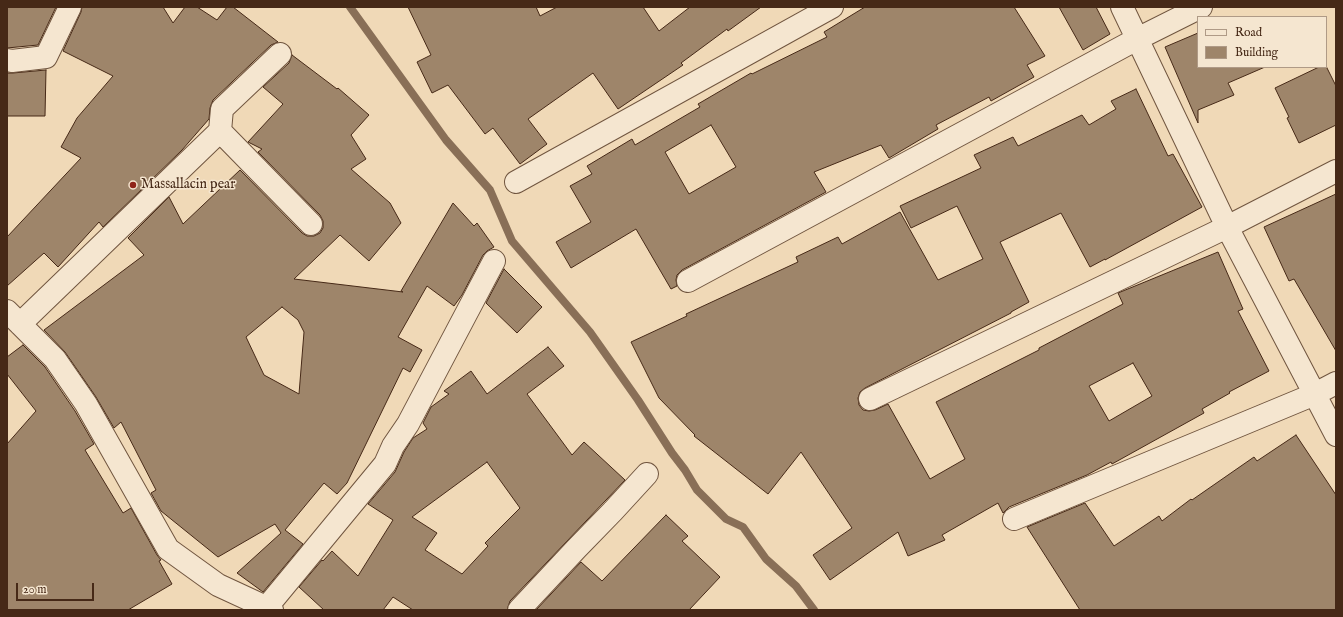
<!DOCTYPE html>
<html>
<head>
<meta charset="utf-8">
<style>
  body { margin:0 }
  #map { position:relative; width:1343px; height:617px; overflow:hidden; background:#f0d9b7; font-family:"IM FELL English",serif }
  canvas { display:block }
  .frame { position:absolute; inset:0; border:8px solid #462917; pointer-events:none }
  .legend { position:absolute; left:1197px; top:16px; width:130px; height:52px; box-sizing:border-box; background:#f5e6d0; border:1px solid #af9a86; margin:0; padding:5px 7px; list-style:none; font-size:12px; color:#462917 }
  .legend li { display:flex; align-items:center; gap:8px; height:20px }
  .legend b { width:20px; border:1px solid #af9a86 }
  .scale { position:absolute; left:16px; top:583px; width:78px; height:18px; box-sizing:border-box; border:2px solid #462917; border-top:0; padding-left:5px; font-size:12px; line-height:14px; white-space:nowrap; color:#462917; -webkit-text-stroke:3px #f5e6d0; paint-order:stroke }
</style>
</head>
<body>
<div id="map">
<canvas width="1343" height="617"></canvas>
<div class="frame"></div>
<ul class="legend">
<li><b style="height:5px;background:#f5e6d0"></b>Road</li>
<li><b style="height:11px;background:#9e856a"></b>Building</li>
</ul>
<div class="scale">20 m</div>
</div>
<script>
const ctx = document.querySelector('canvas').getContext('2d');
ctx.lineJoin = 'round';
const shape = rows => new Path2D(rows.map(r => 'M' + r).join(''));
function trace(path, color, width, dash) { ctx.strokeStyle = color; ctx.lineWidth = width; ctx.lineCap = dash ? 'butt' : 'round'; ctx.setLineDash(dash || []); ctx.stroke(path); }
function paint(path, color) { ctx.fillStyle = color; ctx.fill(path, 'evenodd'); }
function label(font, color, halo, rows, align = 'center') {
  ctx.font = font + ' "IM FELL English",serif'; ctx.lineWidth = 3; ctx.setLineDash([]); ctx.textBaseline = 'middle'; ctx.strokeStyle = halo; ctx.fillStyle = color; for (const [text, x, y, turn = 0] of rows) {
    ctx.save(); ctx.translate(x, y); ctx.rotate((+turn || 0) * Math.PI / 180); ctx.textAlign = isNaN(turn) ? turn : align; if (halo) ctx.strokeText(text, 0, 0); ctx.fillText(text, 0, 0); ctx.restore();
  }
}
trace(shape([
  [350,7,446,140,490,190,512,241,590,332,638,400,672,453,685,470,697,490,726,519,743,527,766,559,796,586,814,610]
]), '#896f57', 8);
const building = shape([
  [7,7,56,7,38,45,7,48,7,7],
  [82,7,163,7,173,23,185,7,197,7,217,20,227,7,233,7,278,42,271,45,213,100,210,108,209,119,182,150,103,227,99,222,58,267,44,253,7,286,7,237,81,158,61,147,77,118,113,76,63,51,81,12,82,7],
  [408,7,536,7,540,16,557,7,643,7,659,31,690,7,761,7,728,31,727,29,681,63,683,65,618,109,593,73,528,119,547,144,520,164,493,128,485,134,448,85,432,93,417,62,431,55,408,7],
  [865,7,1014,7,1045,56,1027,65,1034,77,991,101,989,97,936,125,938,129,889,158,881,145,814,172,826,192,682,270,677,275,676,280,677,286,671,289,636,229,571,268,556,242,591,222,570,186,592,174,587,166,632,139,635,145,700,107,698,104,751,73,752,74,827,37,824,32,865,7],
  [711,125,736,167,689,194,665,152,711,125],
  [1059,7,1096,7,1110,34,1083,50,1059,7],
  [1198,33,1198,67,1265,67,1228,83,1234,95,1198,110,1198,123,1165,47,1198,33],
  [292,55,337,89,338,88,369,115,351,135,366,159,351,169,390,203,401,223,369,261,340,235,294,279,403,292,401,291,453,203,474,226,477,223,494,247,487,251,483,255,462,295,454,306,427,286,398,337,422,350,410,372,403,368,347,483,337,494,324,483,285,530,303,544,263,592,237,573,281,533,275,524,218,557,161,511,151,493,156,490,121,422,114,428,96,397,65,352,44,330,144,255,128,238,169,197,183,224,240,170,302,233,307,236,314,236,320,233,323,228,323,221,320,215,258,152,262,149,248,142,283,104,263,87,289,63,292,55],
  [282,307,298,320,304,332,299,394,264,375,246,337,282,307],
  [1326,66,1336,86,1336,125,1299,143,1287,118,1289,117,1275,88,1319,67,1326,66],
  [46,70,45,116,7,116,7,73,13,73,46,70],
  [1136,89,1168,156,1173,154,1202,207,1105,260,1105,259,1090,267,1061,213,1000,242,1029,302,1011,312,1011,313,865,388,860,392,858,398,859,405,863,410,869,411,875,410,888,404,930,479,965,459,936,402,1039,350,1039,348,1123,304,1118,293,1218,252,1243,309,1238,311,1269,371,1229,392,1230,393,1202,409,1204,413,1112,464,1111,462,1087,475,1009,507,1003,513,998,503,942,535,945,540,908,556,898,532,830,580,813,555,852,528,801,452,768,494,694,436,695,435,659,398,631,342,687,316,686,314,798,262,796,257,838,237,842,244,900,212,938,280,983,259,957,206,911,228,900,206,981,168,974,155,1013,137,1018,146,1082,115,1089,125,1116,109,1111,101,1136,89],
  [1133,363,1152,396,1109,421,1089,386,1133,363],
  [1336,194,1336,351,1294,279,1289,281,1264,227,1336,194],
  [504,269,542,307,517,333,486,303,504,269],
  [23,345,45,367,75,411,94,444,85,450,123,513,131,508,157,555,161,560,159,561,172,584,128,610,7,610,7,444,36,411,7,374,7,357,23,345],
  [548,347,564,366,527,394,572,455,584,442,625,480,510,601,507,610,413,610,393,597,383,610,324,610,299,587,322,560,323,561,332,551,358,576,393,520,368,504,395,472,404,452,413,438,427,429,423,423,431,407,449,394,444,391,471,371,487,394,548,347],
  [487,462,520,508,485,543,488,546,462,574,425,550,437,533,412,517,487,462],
  [1296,435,1336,495,1336,610,1080,610,1027,527,1085,503,1114,546,1159,516,1162,521,1191,499,1192,500,1254,457,1257,461,1296,435],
  [666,515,688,536,682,541,720,577,689,610,536,610,581,562,602,581,666,515]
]);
paint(building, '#9e856a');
trace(building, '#462917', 1);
const street = shape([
  [1122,7,1227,227,1336,435],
  [7,60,12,61,46,57,70,7],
  [220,131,222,109,280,54],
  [516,182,832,7],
  [688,281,1137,39,1201,7],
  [7,311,55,359,86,404,168,549,218,585,272,610],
  [20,324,220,131,311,224],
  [870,399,1227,227,1336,171],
  [1014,519,1315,394,1336,383],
  [266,608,385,464,393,446,408,424,494,261],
  [519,610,576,549,613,511,647,474]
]);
trace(street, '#70553f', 24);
trace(street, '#f5e6d0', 22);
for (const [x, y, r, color] of [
  [133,185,4,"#8f2418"]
]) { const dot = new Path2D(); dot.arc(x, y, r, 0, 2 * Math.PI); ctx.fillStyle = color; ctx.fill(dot); trace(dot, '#f5e6d0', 1.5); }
label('14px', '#462917', '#f5e6d0', [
  ["Massallacin pear",141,185]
], 'left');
</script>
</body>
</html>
